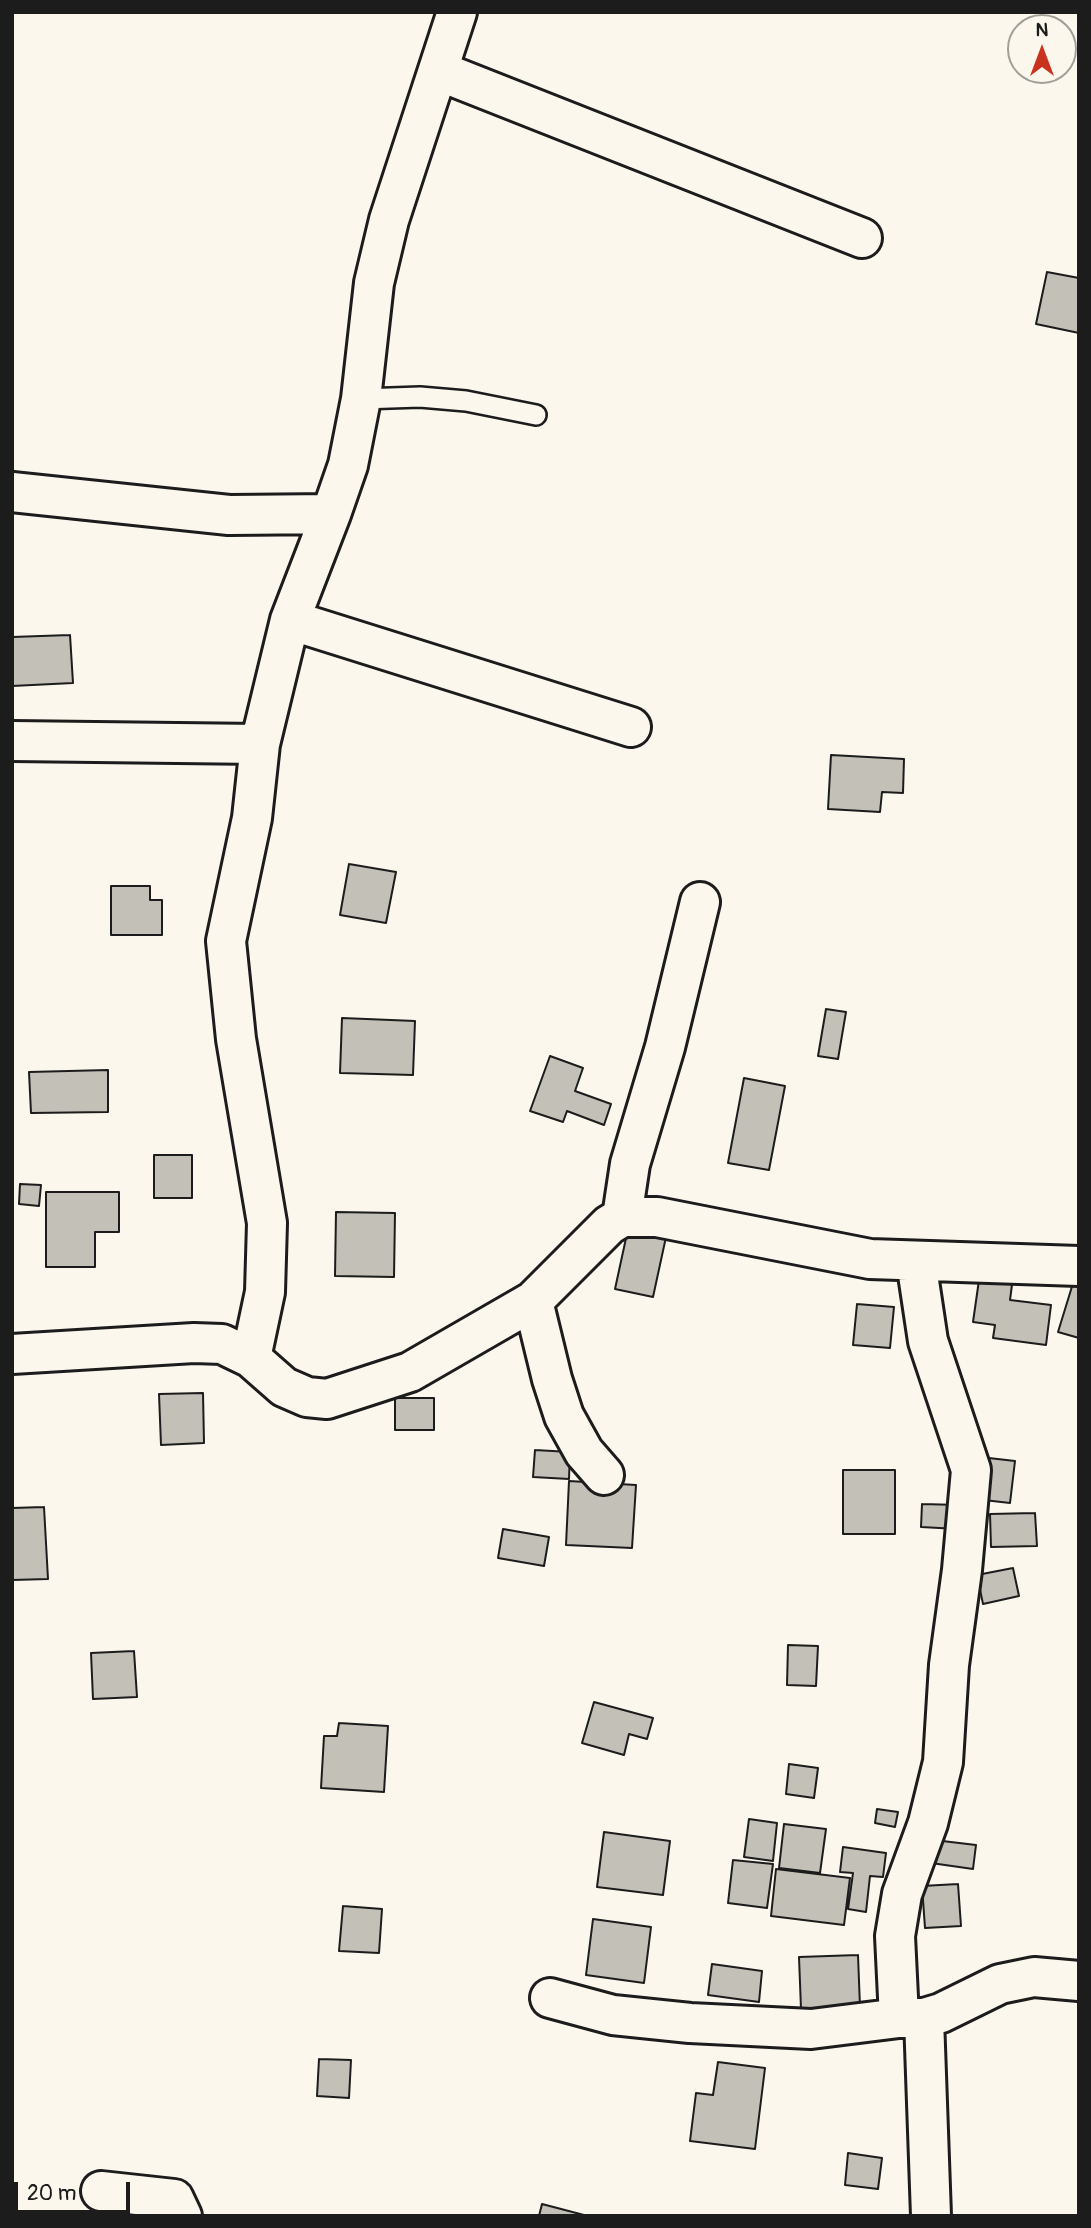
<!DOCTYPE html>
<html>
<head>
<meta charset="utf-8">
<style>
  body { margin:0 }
  #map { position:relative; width:1091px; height:2228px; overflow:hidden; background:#fbf7ec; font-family:Pangolin,sans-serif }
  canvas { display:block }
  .frame { position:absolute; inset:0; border:14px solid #1c1c1c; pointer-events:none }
  .north { position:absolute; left:1007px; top:14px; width:70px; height:70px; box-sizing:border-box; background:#fbf7ec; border:2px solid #a29f99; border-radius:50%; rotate:0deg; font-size:19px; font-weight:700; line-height:28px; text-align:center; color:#1c1c1c }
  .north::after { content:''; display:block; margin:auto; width:24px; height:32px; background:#c8321e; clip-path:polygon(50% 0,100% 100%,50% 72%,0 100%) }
  .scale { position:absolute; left:14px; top:2182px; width:116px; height:32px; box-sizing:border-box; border:4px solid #1c1c1c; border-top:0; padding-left:9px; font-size:21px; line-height:24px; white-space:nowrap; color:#1c1c1c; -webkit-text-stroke:5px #fbf7ec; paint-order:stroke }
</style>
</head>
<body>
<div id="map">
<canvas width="1091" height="2228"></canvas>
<div class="frame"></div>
<div class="north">N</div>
<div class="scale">20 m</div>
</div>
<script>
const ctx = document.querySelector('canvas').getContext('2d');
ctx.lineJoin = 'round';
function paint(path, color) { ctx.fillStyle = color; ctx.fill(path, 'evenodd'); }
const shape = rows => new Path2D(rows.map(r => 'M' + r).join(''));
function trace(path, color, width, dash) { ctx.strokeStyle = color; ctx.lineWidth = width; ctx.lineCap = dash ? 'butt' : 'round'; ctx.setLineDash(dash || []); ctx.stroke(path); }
const building = shape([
  [1047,272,1079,278,1079,333,1036,324,1047,272],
  [70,635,73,683,12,686,12,637,70,635],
  [831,755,904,759,903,793,882,792,880,812,828,809,831,755],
  [349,864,396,872,386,923,340,915,349,864],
  [111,886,150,886,150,900,162,900,162,935,111,935,111,886],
  [826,1009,846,1012,838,1059,818,1056,826,1009],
  [342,1018,415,1021,413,1075,340,1073,342,1018],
  [550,1056,583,1068,575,1091,611,1104,604,1125,567,1111,563,1122,530,1111,550,1056],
  [108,1070,108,1112,31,1113,29,1072,108,1070],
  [744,1078,785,1086,769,1170,728,1163,744,1078],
  [154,1155,192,1155,192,1198,154,1198,154,1155],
  [20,1184,41,1185,39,1206,19,1204,20,1184],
  [46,1192,119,1192,119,1232,95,1232,95,1267,46,1267,46,1192],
  [336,1212,395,1213,394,1277,335,1276,336,1212],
  [628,1229,666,1237,653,1297,615,1289,628,1229],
  [980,1273,1013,1277,1010,1300,1051,1305,1046,1345,993,1338,995,1325,973,1322,980,1273],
  [1074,1280,1079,1282,1079,1338,1058,1332,1074,1280],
  [857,1304,894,1307,890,1348,853,1345,857,1304],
  [203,1393,204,1443,161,1445,159,1394,203,1393],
  [395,1398,434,1398,434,1430,395,1430,395,1398],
  [535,1450,570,1452,569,1479,533,1477,535,1450],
  [980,1457,1015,1461,1010,1503,975,1499,980,1457],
  [843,1470,895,1470,895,1534,843,1534,843,1470],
  [569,1481,636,1485,632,1548,566,1545,569,1481],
  [922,1504,959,1505,958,1529,921,1527,922,1504],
  [44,1507,48,1579,12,1580,12,1508,44,1507],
  [1035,1513,1037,1546,991,1547,990,1514,1035,1513],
  [503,1529,549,1537,544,1566,498,1558,503,1529],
  [1013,1568,1019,1596,983,1604,977,1575,1013,1568],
  [788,1645,818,1646,816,1686,787,1685,788,1645],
  [134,1651,137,1697,93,1699,91,1653,134,1651],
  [594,1702,653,1718,647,1739,629,1734,624,1755,582,1743,594,1702],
  [339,1723,388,1726,384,1792,321,1788,324,1736,337,1736,339,1723],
  [789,1764,818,1768,814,1798,786,1794,789,1764],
  [877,1809,898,1812,895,1827,875,1823,877,1809],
  [749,1819,777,1823,773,1861,744,1857,749,1819],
  [784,1824,826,1829,820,1873,779,1868,784,1824],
  [604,1832,670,1841,663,1895,597,1887,604,1832],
  [934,1840,976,1845,973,1869,931,1863,934,1840],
  [843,1847,886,1853,883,1877,870,1876,866,1912,848,1909,853,1873,840,1872,843,1847],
  [733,1860,773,1864,767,1908,728,1903,733,1860],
  [776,1869,850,1878,844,1925,771,1916,776,1869],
  [958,1884,961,1926,925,1928,922,1886,958,1884],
  [343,1906,382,1909,379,1953,339,1951,343,1906],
  [593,1919,651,1927,644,1983,586,1975,593,1919],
  [858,1955,860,2007,801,2009,799,1957,858,1955],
  [712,1964,762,1971,759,2002,708,1995,712,1964],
  [319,2059,351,2060,349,2098,317,2096,319,2059],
  [718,2062,765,2068,755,2149,690,2141,696,2093,713,2095,718,2062],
  [848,2153,882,2158,878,2189,845,2185,848,2153],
  [542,2204,584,2215,584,2216,539,2216,542,2204]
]);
paint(building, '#c3c0b8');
trace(building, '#1c1c1c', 2);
const lane = shape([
  [361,399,420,397,466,401,536,415]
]);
const street = shape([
  [439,71,862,238],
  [12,492,229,515,331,514],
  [290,620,631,727],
  [12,741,260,744],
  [622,1217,630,1164,665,1047,700,902],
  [533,1301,552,1379,564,1416,584,1452,604,1475],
  [12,1354,194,1343,222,1344,251,1358,284,1387,307,1397,327,1399,410,1372,533,1301,609,1225,622,1217,657,1217,870,1259,1079,1266],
  [251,1358,265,1292,267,1223,236,1039,226,941,252,818,260,744,290,620,331,514,348,465,361,399,374,283,389,220,457,12],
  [550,1998,613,2015,690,2023,811,2029,899,2018,924,2018,931,2216],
  [899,2018,895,1936,902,1894,928,1823,943,1762,949,1665,962,1570,971,1470,928,1341,916,1261],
  [924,2018,941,2013,1000,1984,1034,1977,1079,1981],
  [101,2191,174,2199,182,2216]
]);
trace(lane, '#1c1c1c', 24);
trace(street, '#1c1c1c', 44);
trace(lane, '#fbf7ec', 19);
trace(street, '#fbf7ec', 38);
</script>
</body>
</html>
